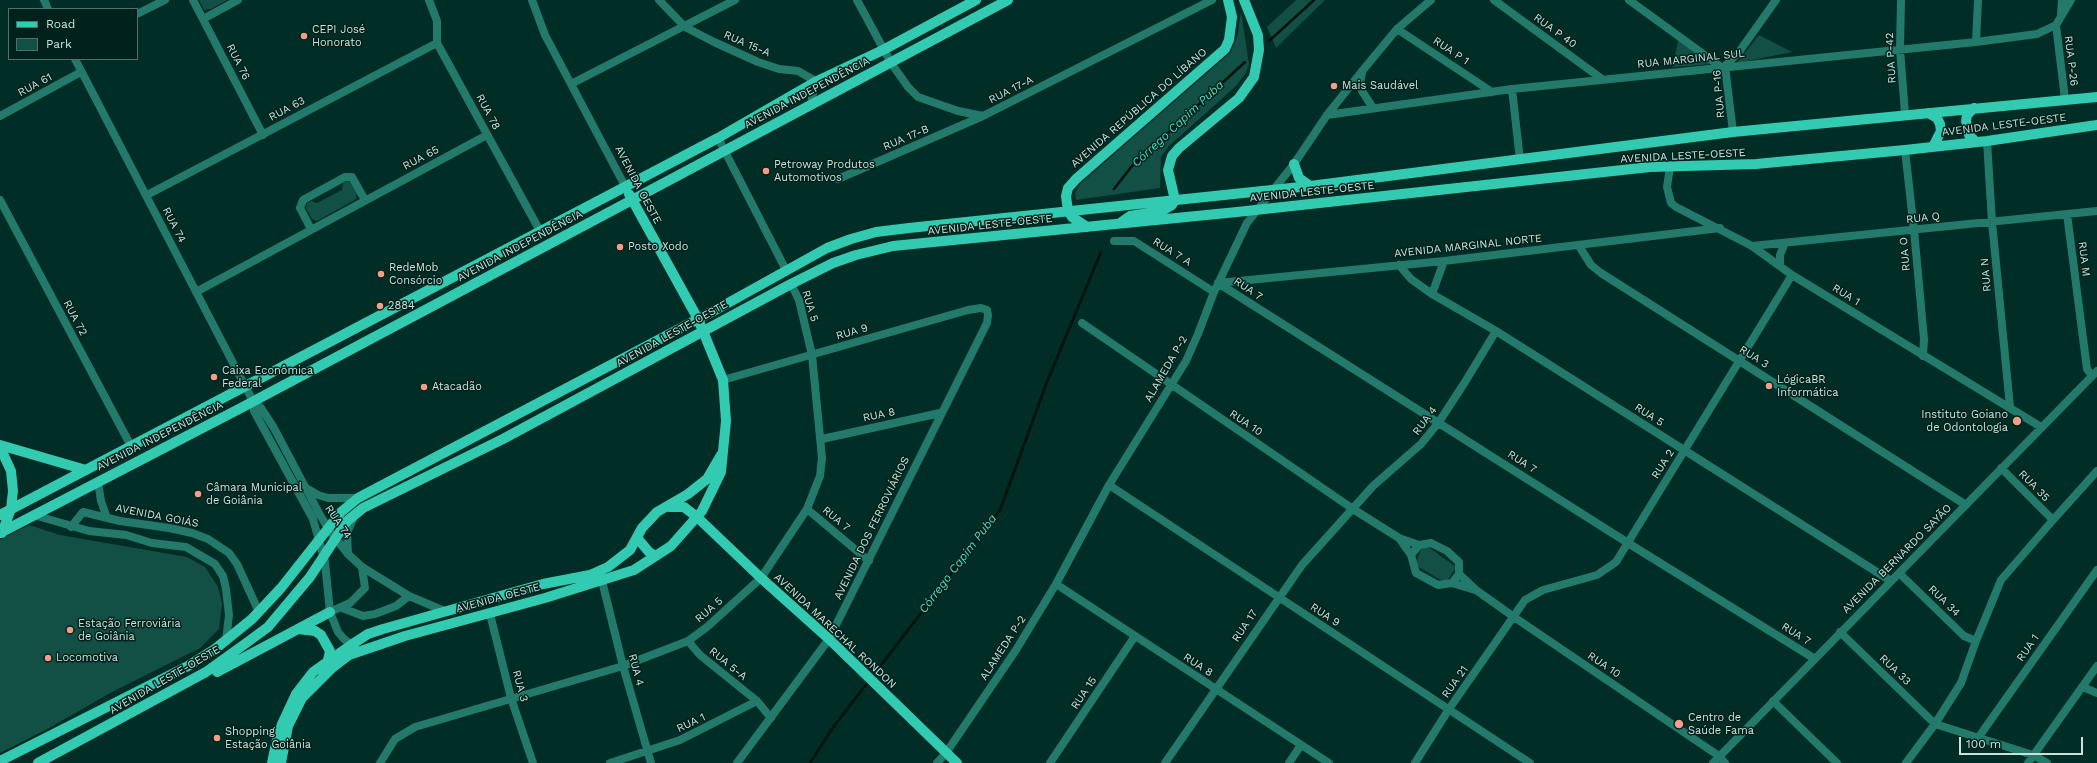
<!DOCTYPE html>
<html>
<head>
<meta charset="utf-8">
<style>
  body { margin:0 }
  #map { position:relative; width:2097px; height:763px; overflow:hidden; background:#002d25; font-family:"Work Sans",sans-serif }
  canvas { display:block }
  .legend { position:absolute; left:8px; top:8px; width:130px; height:52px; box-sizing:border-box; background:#01221c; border:1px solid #526e69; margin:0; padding:5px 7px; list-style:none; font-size:12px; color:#cbe1dc }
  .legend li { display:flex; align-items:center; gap:8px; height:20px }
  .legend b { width:20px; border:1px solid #526e69 }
  .scale { position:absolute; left:1959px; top:737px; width:124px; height:18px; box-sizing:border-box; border:2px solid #cbe1dc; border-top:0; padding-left:5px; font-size:12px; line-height:14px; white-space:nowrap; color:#cbe1dc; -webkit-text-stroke:3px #01221c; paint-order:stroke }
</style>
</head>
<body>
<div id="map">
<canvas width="2097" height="763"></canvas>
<ul class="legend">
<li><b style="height:5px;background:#32cab0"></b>Road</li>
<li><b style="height:11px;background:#125045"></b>Park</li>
</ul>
<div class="scale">100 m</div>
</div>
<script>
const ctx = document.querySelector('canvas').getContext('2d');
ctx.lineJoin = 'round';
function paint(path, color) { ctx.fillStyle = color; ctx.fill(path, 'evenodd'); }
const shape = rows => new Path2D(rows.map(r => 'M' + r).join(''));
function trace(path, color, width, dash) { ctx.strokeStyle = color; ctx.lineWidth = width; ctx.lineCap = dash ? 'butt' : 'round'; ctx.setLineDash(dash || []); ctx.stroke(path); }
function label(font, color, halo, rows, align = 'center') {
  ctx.font = font + ' "Work Sans",sans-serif'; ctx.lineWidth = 3; ctx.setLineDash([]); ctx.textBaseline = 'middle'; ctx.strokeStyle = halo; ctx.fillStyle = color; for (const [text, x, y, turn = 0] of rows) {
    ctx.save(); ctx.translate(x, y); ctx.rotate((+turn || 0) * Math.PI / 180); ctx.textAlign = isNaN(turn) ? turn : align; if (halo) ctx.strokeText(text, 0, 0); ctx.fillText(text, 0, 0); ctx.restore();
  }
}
paint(shape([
  [199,0,227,0,211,9,204,10],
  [1296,0,1325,0,1276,48,1267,27],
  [1241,11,1249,64,1246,73,1236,86,1169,146,1161,157,1160,188,1076,200,1075,193,1080,184,1231,52,1238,34],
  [1759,35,1792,52,1737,63],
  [1678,40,1713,64,1673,67],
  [347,181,351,182,357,193,356,199,317,221,312,219,306,208,307,203,311,201,317,203,342,190,343,183],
  [29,525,60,535,187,557,205,567,218,587,222,604,219,629,200,648,112,692,49,728,0,753,0,540],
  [1422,546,1430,548,1456,567,1446,583,1415,565]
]), '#125045');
trace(shape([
  [1269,41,1314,0],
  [1114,189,1132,166,1245,62],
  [872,677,1000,510,1047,382,1101,252],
  [810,763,834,726,869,681]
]), '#02110d', 2.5);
trace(shape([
  [44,0,48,9],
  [193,0,263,135],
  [429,0,437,21,437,43,540,231],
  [532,0,545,35,625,186],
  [659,0,685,27,714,42,758,62,779,69,798,71,812,79,815,82,811,104],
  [857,0,891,63,908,87,918,97,958,111,983,116,1212,0],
  [1494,0,1602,79],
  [1629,0,1721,67],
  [1901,0,1900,49,1905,114],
  [137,14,165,0],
  [2061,14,2062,0],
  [203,19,238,0],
  [2056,25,2065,99],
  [2056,25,2071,0],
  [1397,29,1492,92],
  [1976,42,1978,0],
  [75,59,245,386,253,401,261,408,274,428,320,515,331,533,348,554,362,567,409,596,447,612],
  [1362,73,1360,83,1362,91,1373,108],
  [571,84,735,0],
  [1512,89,1520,160],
  [1327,115,1512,89,1976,42,2037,34,2056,25],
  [0,116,81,72],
  [1733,132,1725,66,1739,52,1776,0],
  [718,138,786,270],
  [1987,141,1992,222,2010,407],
  [1905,150,1914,230,1924,339,1923,356],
  [1670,167,1667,187,1671,203,1676,207,1752,246,1792,275,2041,427],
  [838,179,983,116],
  [147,195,437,43],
  [0,200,131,446],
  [2067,214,2087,369,2092,376],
  [311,229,300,208,303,200,345,177,352,177,365,200],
  [1114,241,1134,241,1214,292],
  [1579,246,1591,265,1601,273,1966,505],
  [1752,246,2097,211],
  [1399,265,1411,279,1432,294,1496,331,1891,581],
  [1780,265,1780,255,1785,243],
  [1218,283,1628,543,1815,659],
  [1218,283,1444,261,1720,228],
  [196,292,487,135],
  [1432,294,1444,261],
  [1082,323,1353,509,1399,538,1419,545],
  [723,380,968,310,981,308,987,310,988,315,987,323,829,639,737,763],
  [253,401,254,411,313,519,325,562,330,612,338,632,344,639,356,648],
  [822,439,940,413],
  [2001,468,2053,520],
  [98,482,101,501,107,518],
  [1109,485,1530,763],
  [306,488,318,495,328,498,358,498],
  [807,509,869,561],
  [34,515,89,531,126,535,152,543,186,547,215,564,223,576,226,589,229,615,226,641],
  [71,527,83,512,120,521,169,528,192,533,208,539,229,553,237,564,259,612],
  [1399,538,1411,555],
  [1431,543,1447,551,1459,562,1459,574,1452,583,1438,585,1416,573,1411,555,1419,545,1431,543],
  [348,554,347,533,353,519],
  [1899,573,1964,636,1976,641],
  [1459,574,1476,590,1514,617,1719,756,1725,763],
  [602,581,623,666,651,763],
  [1452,583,1475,590],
  [1056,584,1329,763],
  [342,608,363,616,375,614,396,606,409,596],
  [330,612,350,603,365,588,362,567],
  [490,614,511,698,533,763],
  [1840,632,1935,724,2033,755,2047,763],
  [688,641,700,655,757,701,771,718],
  [2083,687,2097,693],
  [1773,701,1837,763],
  [1978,738,2097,570],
  [380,763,395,739,415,727,623,666,688,641,707,627,761,578,807,509,820,476,822,458,812,355,799,300,791,284],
  [610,763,680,740,757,701],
  [937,763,946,753,1016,650,1056,584,1109,485,1186,361,1198,334,1214,292,1247,223,1294,164,1327,115,1363,70,1397,29,1431,0],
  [1050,763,1135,636],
  [1165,763,1302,565,1373,486,1421,444,1439,422,1465,382,1496,331],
  [1289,763,1301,745],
  [1415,763,1449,709,1525,600,1543,590,1597,575,1616,562,1792,275],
  [1713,763,2097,371],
  [1906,763,1935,724,1961,683,1976,641,2001,580,2053,520,2097,471],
  [2028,763,2097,666]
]), '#237a6a', 8);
trace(shape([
  [1974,108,1967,115,1966,121,1969,135,1976,142],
  [1928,113,1937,118,1940,124,1941,131,1934,145],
  [1294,164,1299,178,1310,186],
  [1120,223,1130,216,1162,211,1172,205,1175,200,1168,170,1172,156,1179,148,1239,98,1254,77,1259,50,1258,35,1244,0],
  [1087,227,1072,217,1068,211,1066,196,1068,188,1076,179,1225,49,1229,40,1232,17,1228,0],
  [0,445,86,470],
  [0,447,11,471,13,491,11,509,2,533],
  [669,507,684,507,697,517,761,578,829,639,957,763],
  [0,515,718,138,815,82,883,50,976,0],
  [0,533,239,409,1008,0],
  [638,539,649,552,656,556],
  [298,629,315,631,321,635,330,651,328,660],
  [217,672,330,612],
  [0,761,188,666,215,649,252,619,281,588,341,512,358,498,719,308,827,248,851,239,876,232,909,228,1310,186,1733,132,2097,97],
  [38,763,206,672,249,641,268,627,310,577,347,521,363,508,503,439,791,284,833,263,856,255,893,246,1237,212,1650,167,1756,164,1905,150,1987,141,2097,125],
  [272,763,277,739,282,724,296,694,313,672,351,645,368,634,383,629,543,584,590,575,608,567,630,550,642,528,657,512,688,494,707,479,721,455],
  [281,763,288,726,302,698,332,668,349,655,405,636,545,598,634,570,671,546,702,511,721,472,726,421,723,380,698,319,629,194]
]), '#32cab0', 10);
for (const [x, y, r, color] of [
  [304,36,4,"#f49e8a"],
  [1334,86,4,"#f49e8a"],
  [766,171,4,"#f49e8a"],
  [620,247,4,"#f49e8a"],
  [381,274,4,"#f49e8a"],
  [380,306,4,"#f49e8a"],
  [214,377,4,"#f49e8a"],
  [1769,386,4,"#f49e8a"],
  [424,387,4,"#f49e8a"],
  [2017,421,5,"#f49e8a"],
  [198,494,4,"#f49e8a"],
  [70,630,4,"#f49e8a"],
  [48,658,4,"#f49e8a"],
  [1679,724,5,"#f49e8a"],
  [217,738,4,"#f49e8a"]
]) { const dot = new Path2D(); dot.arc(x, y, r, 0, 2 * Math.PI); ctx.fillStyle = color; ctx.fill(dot); trace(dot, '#01221c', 1.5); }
label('11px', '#cbe1dc', '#01221c', [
  ["CEPI José",312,30],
  ["Honorato",312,43],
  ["Mais Saudável",1342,86],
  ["Petroway Produtos",774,165],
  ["Automotivos",774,178],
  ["Posto Xodo",628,247],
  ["RedeMob",389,268],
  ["Consórcio",389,281],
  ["2884",388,306],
  ["Caixa Econômica",222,371],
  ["Federal",222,384],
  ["LógicaBR",1777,380],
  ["Informática",1777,393],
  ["Atacadão",432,387],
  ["Instituto Goiano",2008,415,"right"],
  ["de Odontologia",2008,428,"right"],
  ["Câmara Municipal",206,488],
  ["de Goiânia",206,501],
  ["Estação Ferroviária",78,624],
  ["de Goiânia",78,637],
  ["Locomotiva",56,658],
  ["Centro de",1688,718],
  ["Saúde Fama",1688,731],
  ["Shopping",225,732],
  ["Estação Goiânia",225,745]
], 'left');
label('11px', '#cbe1dc', '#01221c', [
  ["RUA P 40",1555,31,36],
  ["RUA 15-A",747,44,23],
  ["RUA P 1",1451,51,34],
  ["RUA P-42",1891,58,-93],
  ["RUA MARGINAL SUL",1691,59,-6],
  ["RUA P-26",2071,61,83],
  ["RUA 76",238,62,63],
  ["RUA 61",35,85,-28],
  ["RUA 17-A",1011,90,-27],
  ["AVENIDA INDEPENDÊNCIA",807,93,-28],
  ["RUA P-16",1719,94,-95],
  ["AVENIDA REPÚBLICA DO LÍBANO",1139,108,-41],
  ["RUA 63",287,109,-28],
  ["RUA 78",488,112,62],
  ["AVENIDA LESTE-OESTE",2004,125,-7],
  ["RUA 17-B",906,138,-23],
  ["AVENIDA LESTE-OESTE",1683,156,-3],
  ["RUA 65",421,158,-28],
  ["AVENIDA OESTE",638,185,62],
  ["AVENIDA LESTE-OESTE",1312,192,-6],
  ["RUA Q",1923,218,-6],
  ["RUA 74",174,225,63],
  ["AVENIDA LESTE-OESTE",990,225,-6],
  ["AVENIDA INDEPENDÊNCIA",520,246,-28],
  ["AVENIDA MARGINAL NORTE",1468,246,-6],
  ["RUA 7 A",1172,252,32],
  ["RUA O",1905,254,-95],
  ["RUA M",2084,259,83],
  ["RUA N",1986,275,-95],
  ["RUA 7",1248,289,34],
  ["RUA 1",1846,295,32],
  ["RUA 5",810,306,73],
  ["RUA 72",75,318,62],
  ["RUA 9",852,332,-16],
  ["AVENIDA LESTE-OESTE",672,334,-29],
  ["RUA 3",1754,357,32],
  ["ALAMEDA P-2",1166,369,-60],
  ["RUA 8",879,415,-12],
  ["RUA 5",1649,415,33],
  ["RUA 4",1425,421,-53],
  ["RUA 10",1246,423,34],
  ["AVENIDA INDEPENDÊNCIA",160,436,-27],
  ["RUA 7",1522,462,33],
  ["RUA 2",1663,464,-58],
  ["RUA 35",2034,486,45],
  ["AVENIDA GOIÁS",157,516,11],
  ["RUA 7",836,519,40],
  ["RUA 74",338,522,56],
  ["AVENIDA DOS FERROVIÁRIOS",872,528,-64],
  ["AVENIDA BERNARDO SAYÃO",1897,559,-45],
  ["AVENIDA OESTE",498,598,-15],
  ["RUA 34",1944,601,44],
  ["RUA 5",709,610,-41],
  ["RUA 9",1325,615,33],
  ["RUA 17",1245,626,-56],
  ["AVENIDA MARECHAL RONDON",835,631,43],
  ["RUA 7",1796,634,32],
  ["ALAMEDA P-2",1003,648,-57],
  ["RUA 1",2028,648,-55],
  ["RUA 5-A",728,664,39],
  ["RUA 8",1198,665,33],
  ["RUA 10",1604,665,34],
  ["RUA 4",636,670,75],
  ["RUA 33",1895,670,44],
  ["AVENIDA LESTE-OESTE",165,680,-30],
  ["RUA 21",1455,682,-55],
  ["RUA 3",520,686,75],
  ["RUA 15",1084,693,-56],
  ["RUA 1",691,723,-25]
]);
label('italic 12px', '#4ddbc1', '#01221c', [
  ["Córrego Capim Puba",1178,124,-43],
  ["Córrego Capim Puba",958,564,-53]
]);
</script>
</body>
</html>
